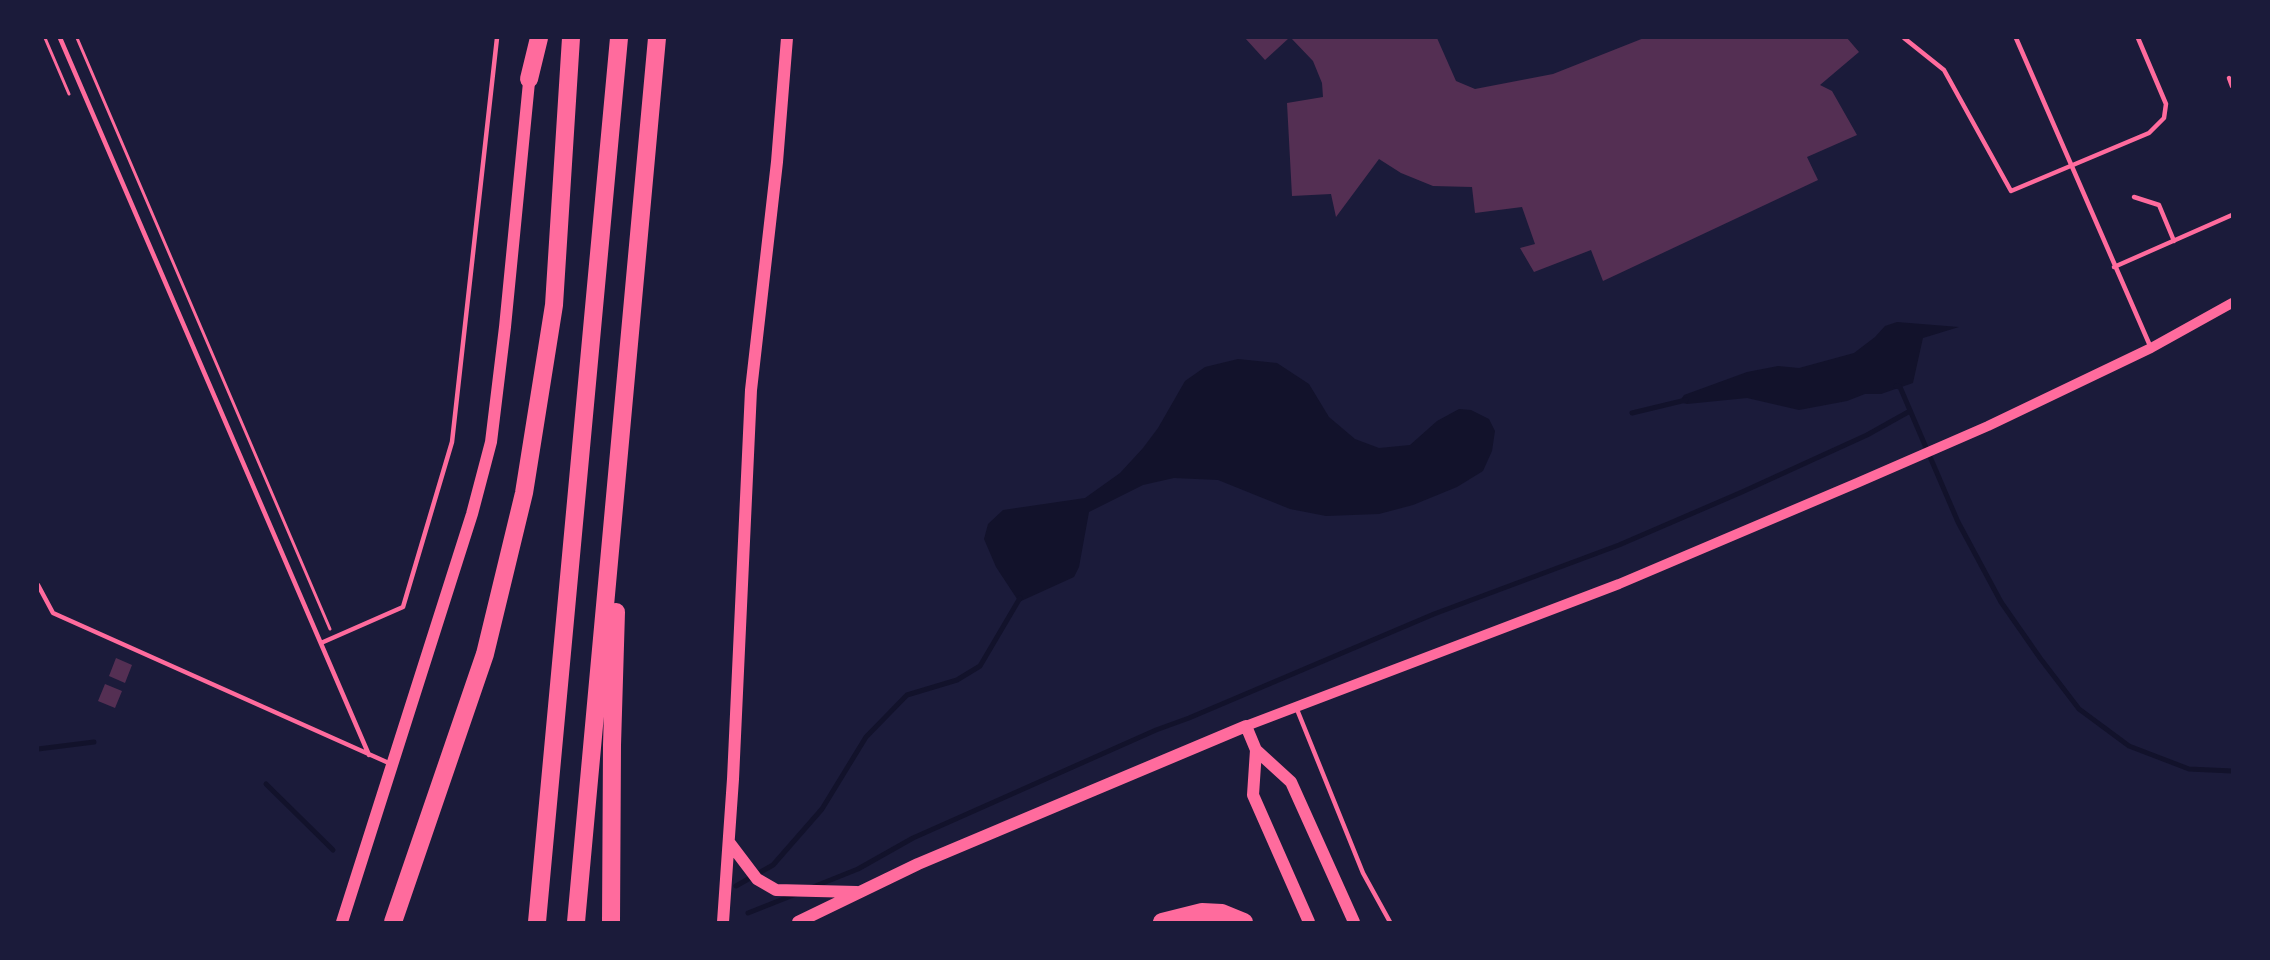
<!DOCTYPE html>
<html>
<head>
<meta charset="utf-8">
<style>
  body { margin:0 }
  #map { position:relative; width:2270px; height:960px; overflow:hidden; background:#1b1b3a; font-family:"Archivo Narrow",sans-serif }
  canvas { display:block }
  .frame { position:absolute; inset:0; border:39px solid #1b1b3a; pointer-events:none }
</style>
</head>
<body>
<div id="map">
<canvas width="2270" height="960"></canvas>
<div class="frame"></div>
</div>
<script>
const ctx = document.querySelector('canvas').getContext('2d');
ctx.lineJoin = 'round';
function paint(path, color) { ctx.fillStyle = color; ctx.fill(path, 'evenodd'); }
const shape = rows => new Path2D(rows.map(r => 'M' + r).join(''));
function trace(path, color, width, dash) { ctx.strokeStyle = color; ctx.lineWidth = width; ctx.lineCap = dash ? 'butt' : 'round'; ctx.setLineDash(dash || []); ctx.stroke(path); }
paint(shape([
  [1897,322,1959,327,1923,338,1913,383,1881,394,1865,394,1847,401,1799,410,1747,398,1687,404,1679,402,1684,395,1747,372,1778,366,1799,368,1854,353,1875,337,1885,326],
  [1238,359,1277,363,1309,384,1329,417,1355,439,1379,448,1410,445,1437,421,1459,409,1471,410,1489,419,1495,431,1492,451,1483,471,1457,487,1413,505,1379,514,1326,516,1290,509,1218,480,1174,478,1143,485,1089,512,1079,567,1074,577,1019,602,996,567,984,539,988,524,1003,510,1085,498,1120,473,1143,448,1158,428,1185,381,1205,367]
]), '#12122b');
trace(shape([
  [1896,386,1900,387,1958,522,2001,602,2040,658,2079,709,2129,746,2189,769,2232,771],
  [1632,413,1686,400],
  [38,749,94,742],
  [266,784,333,850],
  [736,886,773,865,822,809,866,737,907,695,957,680,980,666,1020,598],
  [813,887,858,869,913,838,1156,730,1189,718,1434,614,1619,545,1742,492,1867,435,1910,411],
  [748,913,796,894]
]), '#12122b', 5);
paint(shape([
  [1245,38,1289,38,1265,60],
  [1291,38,1437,38,1456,81,1475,89,1553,74,1644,38,1847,38,1859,52,1820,85,1832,91,1857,135,1807,157,1818,180,1603,281,1591,250,1534,272,1520,248,1535,244,1522,207,1475,213,1472,187,1433,186,1401,173,1379,159,1336,217,1331,194,1292,196,1287,103,1323,97,1322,83,1313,61],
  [116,658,132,665,125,683,109,676],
  [105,684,122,691,115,708,98,701]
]), '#542f53');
trace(shape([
  [45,38,69,94],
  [77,38,330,629]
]), '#ff6b9d', 3);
trace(shape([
  [60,38,369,755],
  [1904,38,1944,70,2011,191,2149,133,2164,118,2166,104,2138,38],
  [2016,38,2151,348],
  [2229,78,2232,86],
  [2134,197,2159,205,2174,241],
  [2114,267,2232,215],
  [38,585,53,613,391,764],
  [321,643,403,607,452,442,497,38],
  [1296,707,1363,873,1390,922]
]), '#ff6b9d', 4.5);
trace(shape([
  [1246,726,1619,584,1857,483,1988,426,2151,348,2232,303]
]), '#ff6b9d', 10);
trace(shape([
  [1256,750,1291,782,1354,922],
  [729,842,757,879,776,890,857,892],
  [342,922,472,514,491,442,505,327,530,72],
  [723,922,733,779,751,390,777,162,787,38],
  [798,922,918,864,1246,726,1256,750,1253,795,1309,922]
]), '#ff6b9d', 12);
trace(shape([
  [529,79,539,38],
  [393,922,485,654,524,493,554,305,571,38],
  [537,922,619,38],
  [576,922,657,38],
  [611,922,612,745,616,612],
  [1162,922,1202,912,1222,913,1244,922]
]), '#ff6b9d', 18);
</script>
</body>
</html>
